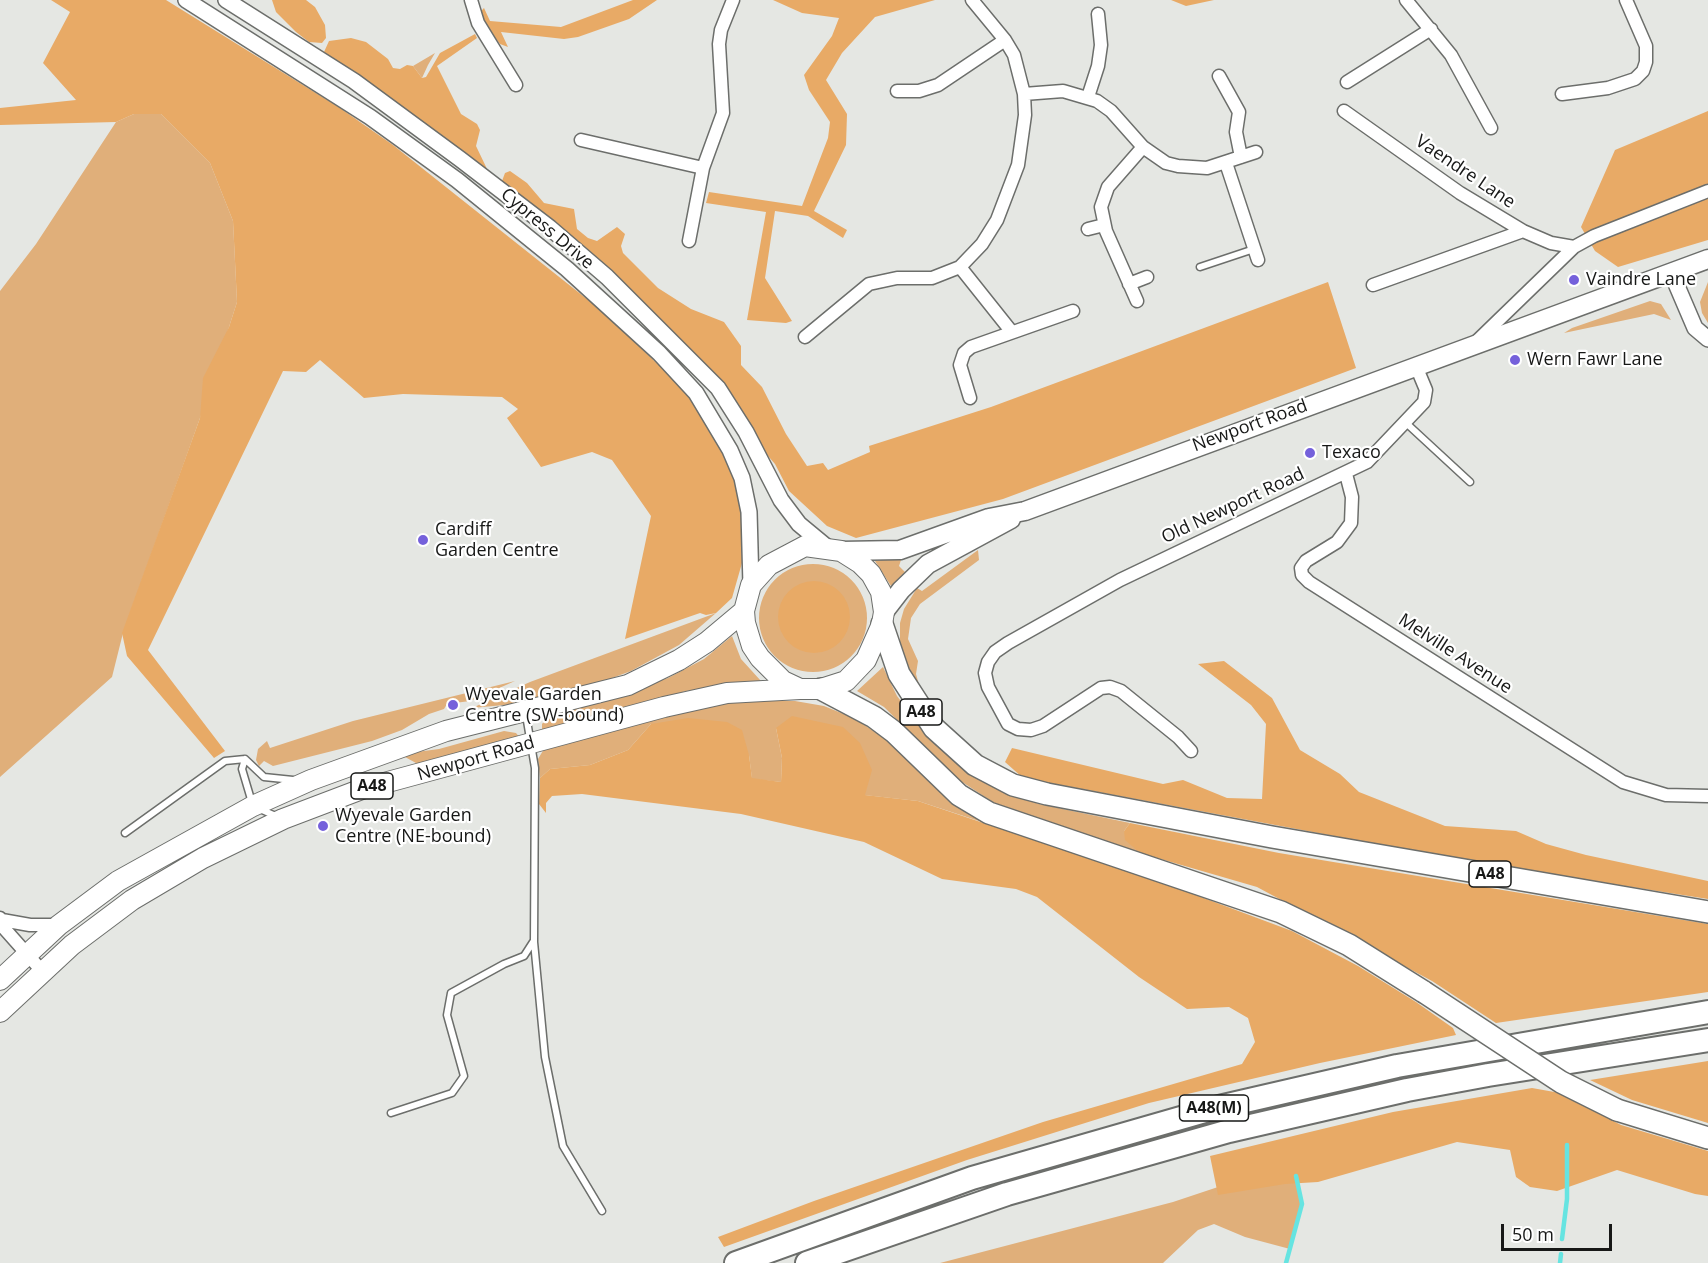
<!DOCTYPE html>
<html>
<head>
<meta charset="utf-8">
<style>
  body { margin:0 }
  #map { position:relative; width:1708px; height:1263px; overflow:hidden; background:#e5e7e3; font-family:"Open Sans",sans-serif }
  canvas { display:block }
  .scale { position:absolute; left:1501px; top:1224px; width:111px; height:27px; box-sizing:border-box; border:3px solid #171817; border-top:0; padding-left:8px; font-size:18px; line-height:21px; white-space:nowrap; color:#171817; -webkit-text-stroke:4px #fff; paint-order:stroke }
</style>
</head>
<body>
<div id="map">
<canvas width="1708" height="1263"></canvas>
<div class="scale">50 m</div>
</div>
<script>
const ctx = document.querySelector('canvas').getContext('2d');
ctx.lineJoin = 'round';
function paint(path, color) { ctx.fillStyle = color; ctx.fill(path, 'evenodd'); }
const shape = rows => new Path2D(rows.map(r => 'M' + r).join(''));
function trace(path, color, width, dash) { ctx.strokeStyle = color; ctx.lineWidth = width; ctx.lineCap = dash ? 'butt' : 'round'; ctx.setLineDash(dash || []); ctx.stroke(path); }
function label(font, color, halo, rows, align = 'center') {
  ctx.font = font + ' "Open Sans",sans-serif'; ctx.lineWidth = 4.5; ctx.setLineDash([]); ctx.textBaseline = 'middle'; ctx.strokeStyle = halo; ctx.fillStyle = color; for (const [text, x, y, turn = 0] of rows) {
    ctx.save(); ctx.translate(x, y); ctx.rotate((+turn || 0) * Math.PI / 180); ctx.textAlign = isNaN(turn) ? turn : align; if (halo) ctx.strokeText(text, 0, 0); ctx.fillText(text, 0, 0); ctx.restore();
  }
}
paint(shape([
  [435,53,428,65,422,78,413,66],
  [134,114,161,114,210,163,233,221,237,302,200,418,123,633,112,677,0,777,0,291,36,244,116,122],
  [1708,282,1708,323,1702,313,1700,302],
  [1650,301,1661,304,1671,320,1654,314,1564,333,1572,328],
  [978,550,979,560,920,604,911,618,908,639,918,661,916,674,923,699,904,661,900,648,900,623,904,609,917,588,922,591],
  [902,557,899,566,905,572,891,586,875,561],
  '759 618a54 54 0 1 1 108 0a54 54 0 1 1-108 0Z',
  [716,613,679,645,631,671,588,687,515,704,472,708,530,682],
  [732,636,741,659,761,681,686,691,542,732,542,724,551,713,579,708,668,678,704,659],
  [883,667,897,696,927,735,1002,791,1039,804,1130,823,1124,831,1140,853,999,806,956,778,884,707,857,691],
  [515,681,470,701,447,704,444,709,429,714,402,730,372,741,273,766,264,761,259,766,256,760,258,749,267,741,270,748,353,721],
  [734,701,795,701,824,706,856,719,892,744,967,813,988,824,918,801,864,795,776,728,782,758,781,782,752,779,749,755,651,724,628,750,590,765,550,769,540,778,538,759,544,749,623,726],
  [504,731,516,733,520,738,418,767,416,763,405,757,398,759,409,753,439,749],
  [1296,1176,1302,1204,1290,1249,1245,1237,1214,1224,1198,1230,1163,1263,940,1263,1173,1202,1230,1183]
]), '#e0af7a');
paint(shape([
  [51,0,166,0,340,108,393,145,602,311,688,393,726,454,741,500,742,563,732,598,716,613,706,615,700,613,625,639,651,516,612,460,592,452,541,467,507,418,518,409,502,397,403,394,364,398,320,360,306,372,283,371,148,650,225,751,214,758,127,656,122,633,200,418,203,378,229,327,237,302,233,221,210,163,161,114,134,114,116,122,0,125,0,108,76,100,43,63,70,12],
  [272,0,306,0,315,7,325,25,326,38,322,43,309,42,296,32,276,12],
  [633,0,657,0,629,19,578,37,564,39,501,32,508,47,500,44,485,25,481,11,484,8,490,21,561,27],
  [773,0,935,0,875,17,842,53,826,80,847,114,846,145,814,211,847,230,843,238,808,216,775,211,765,278,792,321,786,323,747,320,766,212,706,203,709,192,802,206,828,138,830,122,809,90,804,75,832,36,839,18,802,13],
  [1171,0,1214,0,1186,6],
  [475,34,477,38,437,66,461,114,477,124,480,130,476,146,488,171,324,52,329,41,351,38,366,42,388,59,393,68,400,69,407,65,413,66,422,78,426,77,440,53],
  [1708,111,1708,240,1618,267,1595,251,1581,227,1615,150],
  [510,171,527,183,544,203,574,209,577,229,588,238,597,241,617,227,625,234,621,246,623,253,658,288,691,309,724,322,741,346,741,365,762,387,786,434,807,466,823,463,828,470,870,452,869,446,991,407,1328,282,1356,368,1003,499,856,538,827,526,789,491,775,464,762,449,735,400,719,379,517,199,502,181,505,173],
  '778 617a36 36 0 1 1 72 0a36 36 0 1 1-72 0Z',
  [1224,661,1272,698,1300,750,1340,774,1359,792,1445,826,1516,831,1546,844,1586,855,1708,881,1708,899,1479,863,1023,778,1005,762,1012,748,1163,784,1183,780,1227,798,1262,799,1266,724,1251,705,1198,664],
  [792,716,843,727,860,743,872,770,865,795,918,801,1177,888,1292,931,1358,966,1416,1002,1453,1028,1456,1035,1320,1063,1149,1103,967,1160,724,1247,718,1237,814,1201,1043,1122,1242,1064,1255,1042,1248,1018,1229,1007,1187,1009,1139,977,1037,897,1016,889,942,879,864,842,741,814,582,794,552,796,546,803,546,813,539,804,540,778,550,769,590,765,628,750,651,724,688,718,727,722,742,730,749,755,752,778,781,782,782,758,776,728],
  [1130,823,1279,853,1708,924,1708,992,1496,1023,1432,981,1257,887,1140,853,1125,840,1124,831],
  [1708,1061,1708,1123,1632,1100,1590,1080],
  [1532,1088,1560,1093,1621,1125,1708,1151,1708,1196,1695,1194,1617,1170,1557,1191,1530,1187,1516,1177,1510,1150,1457,1142,1318,1182,1285,1184,1218,1195,1210,1156,1393,1112]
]), '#e8aa66');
trace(shape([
  [1562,1239,1567,1199,1567,1145],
  [1286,1263,1302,1204,1296,1176],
  [1560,1263,1561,1254]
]), '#66e4e1', 4.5);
const service = shape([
  [1200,267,1254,249],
  [1405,422,1470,482],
  [526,715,535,768,534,942,545,1057,563,1146,602,1211],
  [245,759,242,769,253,806,278,817],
  [245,759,264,777,293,780],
  [125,833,225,761,245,759],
  [391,1113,452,1093,464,1076,447,1015,451,993,504,964,524,956,533,942]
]);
const minor = shape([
  [471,0,478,23,516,85],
  [1406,0,1451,55,1491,128],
  [1219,76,1239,112,1236,132,1241,157],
  [1347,82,1431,29],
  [897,91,919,91,938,85,1005,40],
  [1024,94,1063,91,1097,101,1111,111,1143,147,1166,163,1178,166,1207,168,1256,152],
  [1562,94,1608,88,1635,79,1643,71,1646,62,1646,46,1626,0],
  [1088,97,1098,66,1101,45,1098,14],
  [1344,111,1460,193,1523,231,1551,243,1574,247],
  [581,140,703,168],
  [1226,163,1258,260],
  [1088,229,1104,225],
  [689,241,703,168,723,113,719,44,721,30,733,0],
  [960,267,1011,331],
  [1129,284,1147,277],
  [1373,285,1523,231],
  [1137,301,1106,231,1101,207,1108,187,1143,147],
  [805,337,869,284,897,278,932,278,960,267,982,244,997,220,1018,165,1025,115,1024,94,1014,55,1005,40,972,0],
  [1477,341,1574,247,1594,236,1708,191],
  [970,398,960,365,964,353,971,347,1073,311],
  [1346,474,1352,497,1351,523,1337,542,1306,561,1301,568,1302,575,1309,582,1623,782,1666,795,1708,796],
  [1191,751,1178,737,1121,691,1110,687,1101,688,1043,726,1031,730,1018,729,1008,724,988,687,985,673,988,662,995,652,1008,643,1120,580,1367,462,1424,402,1426,390,1416,366],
  [0,918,3,927,42,971],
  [2,920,30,925,59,925]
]);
const tertiary = shape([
  [186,0,370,117,457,180,567,269,659,353,696,393,730,450,742,478,749,512,751,585],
  [226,0,354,81,460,159,550,228,607,277,718,388,746,432,781,500,799,524,828,548],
  [1671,272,1695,328,1708,339]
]);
const secondary = shape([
  [841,551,900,550,989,518,1025,511,1708,259],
  [884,612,901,590,928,564,1011,519]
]);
const primary = shape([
  [805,546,841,551,860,563,871,574,881,592,884,612,882,624,866,660,846,681,821,689,800,689,783,681,760,658,752,646,745,623,744,611,751,585,769,565,805,546],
  [0,980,59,925,118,881,253,806,311,780,446,731,628,685,679,660,707,642,744,611],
  [0,1012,72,945,132,900,203,858,283,819,362,789,664,707,727,693,800,689]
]);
const trunk = shape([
  [882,624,899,674,934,728,975,765,1013,785,1047,794,1272,837,1708,912],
  [821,689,874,717,894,732,959,795,989,813,1281,912,1349,945,1424,992],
  [1617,1110,1708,1138]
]);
const motorway = shape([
  [736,1263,972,1178,1219,1107,1397,1066,1708,1012],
  [807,1263,1007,1194,1229,1131,1407,1090,1488,1075,1708,1040]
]);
trace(service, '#6c6e6b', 9);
trace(minor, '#6c6e6b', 15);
trace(tertiary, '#6c6e6b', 18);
trace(secondary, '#6c6e6b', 21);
trace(primary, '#6c6e6b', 22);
trace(trunk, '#6c6e6b', 24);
trace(motorway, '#6c6e6b', 26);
trace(service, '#fff', 6);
trace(minor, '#fff', 12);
trace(tertiary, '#fff', 15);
trace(secondary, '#fff', 18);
trace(primary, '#fff', 20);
trace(trunk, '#fff', 21);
trace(motorway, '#fff', 22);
const trunkBridge = shape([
  [1424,992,1561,1082,1617,1110]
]);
trace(trunkBridge, '#6c6e6b', 24, []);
trace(trunkBridge, '#fff', 21);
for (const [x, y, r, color] of [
  [1574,280,6,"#7561db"],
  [1515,360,6,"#7561db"],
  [1310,453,6,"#7561db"],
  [423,540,6,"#7561db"],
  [453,705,6,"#7561db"],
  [323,826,6,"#7561db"]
]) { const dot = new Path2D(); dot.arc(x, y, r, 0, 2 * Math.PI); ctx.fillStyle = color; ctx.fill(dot); trace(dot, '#fff', 2); }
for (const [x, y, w] of [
  [921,712,42],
  [372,786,42],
  [1490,874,42],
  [1214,1108,69]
]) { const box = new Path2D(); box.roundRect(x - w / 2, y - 13, w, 26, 4.5); ctx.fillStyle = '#fff'; ctx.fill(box); trace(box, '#171817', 1.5); }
label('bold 16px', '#171817', null, [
  ["A48",921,712],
  ["A48",372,786],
  ["A48",1490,874],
  ["A48(M)",1214,1108]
]);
label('18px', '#171817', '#fff', [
  ["Vaendre Lane",1465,172,34],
  ["Cypress Drive",547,229,40],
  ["Newport Road",1250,426,-20],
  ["Old Newport Road",1233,506,-25],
  ["Melville Avenue",1455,654,33],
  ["Newport Road",476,759,-16]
]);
label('18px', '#171817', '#fff', [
  ["Vaindre Lane",1586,280],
  ["Wern Fawr Lane",1527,360],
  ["Texaco",1322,453],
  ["Cardiff",435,530],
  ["Garden Centre",435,551],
  ["Wyevale Garden",465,695],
  ["Centre (SW-bound)",465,716],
  ["Wyevale Garden",335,816],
  ["Centre (NE-bound)",335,837]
], 'left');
</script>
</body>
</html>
